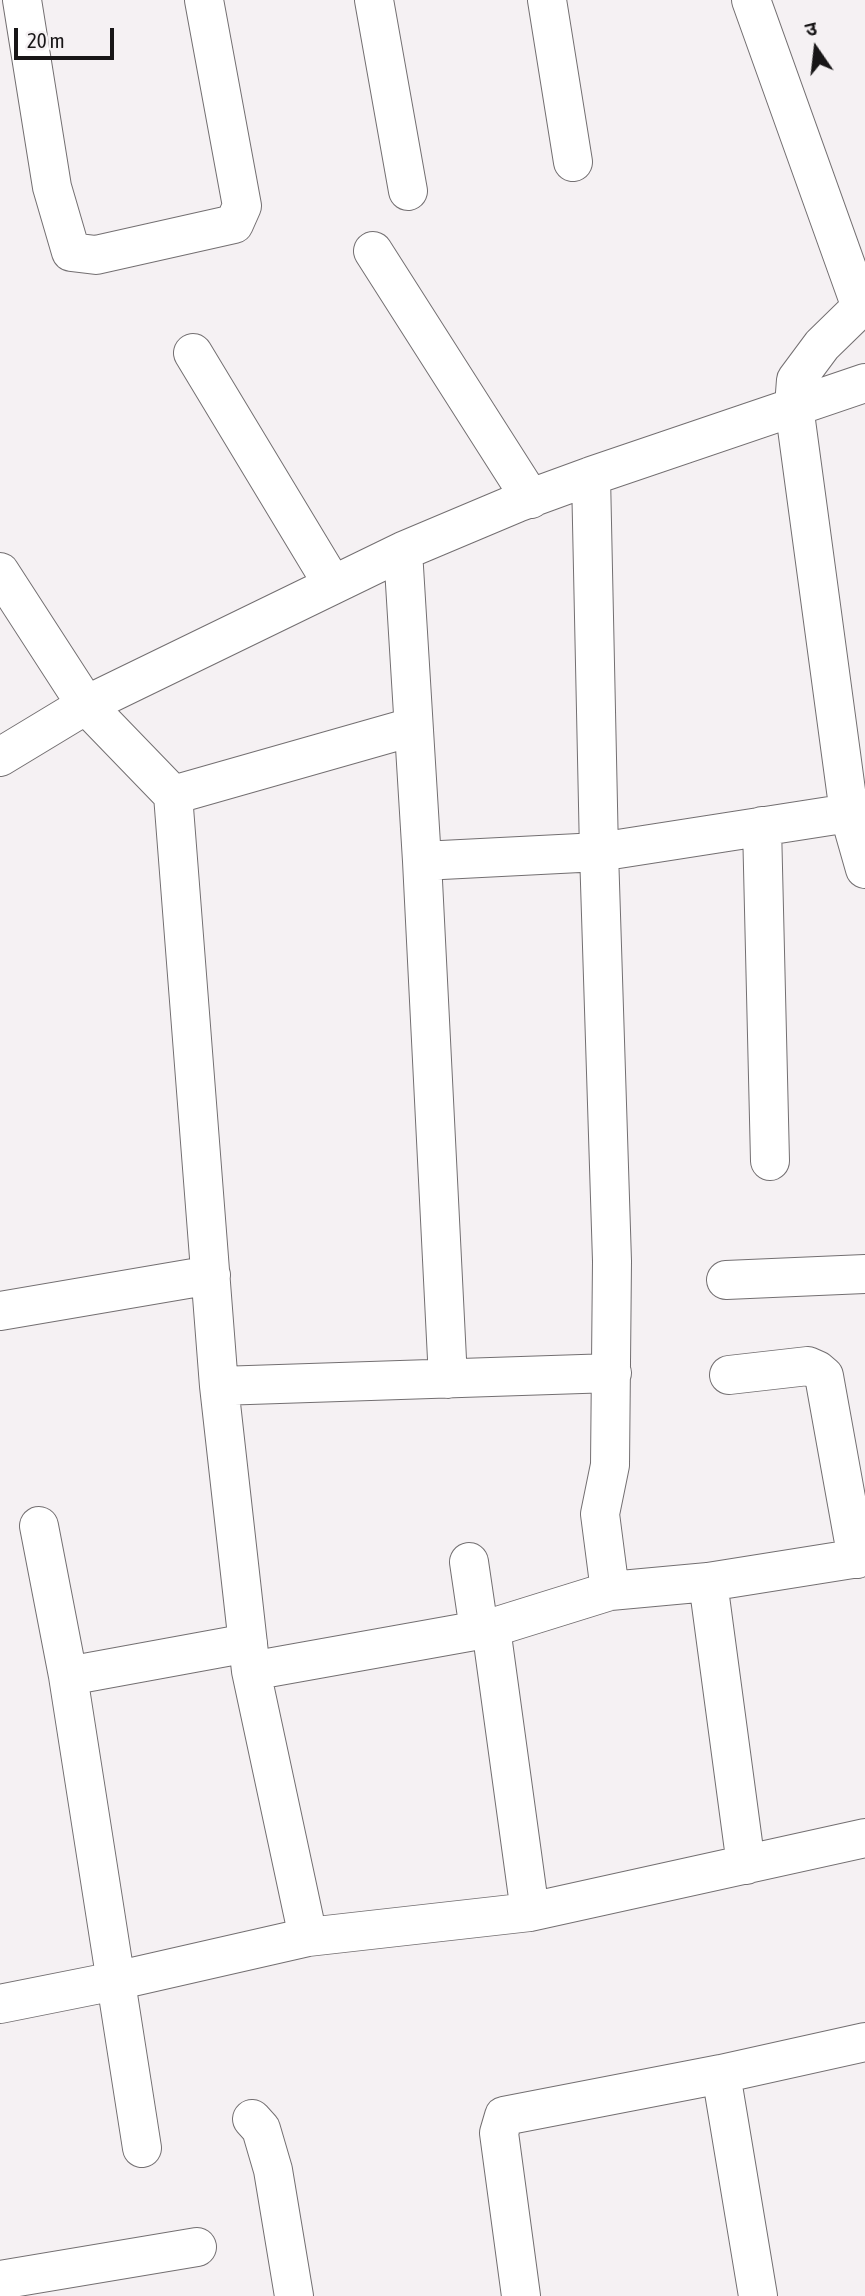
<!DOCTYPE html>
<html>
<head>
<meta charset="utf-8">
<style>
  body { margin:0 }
  #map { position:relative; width:865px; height:2296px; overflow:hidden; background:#f5f1f3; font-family:"Asap Condensed","Noto Sans Devanagari",sans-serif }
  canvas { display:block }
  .north { position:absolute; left:781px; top:14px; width:70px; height:70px; -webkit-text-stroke:5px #f5f1f3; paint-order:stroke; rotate:346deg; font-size:19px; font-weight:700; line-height:28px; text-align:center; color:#181617 }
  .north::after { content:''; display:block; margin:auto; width:24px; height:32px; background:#181617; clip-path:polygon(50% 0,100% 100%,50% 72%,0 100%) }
  .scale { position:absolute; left:14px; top:28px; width:100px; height:32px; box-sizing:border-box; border:4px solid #181617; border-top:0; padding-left:9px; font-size:21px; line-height:24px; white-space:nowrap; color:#181617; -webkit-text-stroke:5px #f5f1f3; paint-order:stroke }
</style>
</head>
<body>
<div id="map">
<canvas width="865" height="2296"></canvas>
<div class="north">उ</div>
<div class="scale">20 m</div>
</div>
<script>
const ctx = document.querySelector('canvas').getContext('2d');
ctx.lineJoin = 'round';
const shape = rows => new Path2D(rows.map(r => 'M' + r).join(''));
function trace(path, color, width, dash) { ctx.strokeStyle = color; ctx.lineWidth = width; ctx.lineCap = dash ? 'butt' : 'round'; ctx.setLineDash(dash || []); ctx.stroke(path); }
const minor = shape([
  [22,0,52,187,71,252,96,255,234,224,242,206,204,0],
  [374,0,408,191],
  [547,0,573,162],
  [751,0,857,296,865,300],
  [373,251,531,499],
  [865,303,822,345,796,380,794,406,849,813,865,869],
  [193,353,333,585],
  [591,476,599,852,612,1261,610,1465,600,1514,610,1591],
  [403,551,422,861,448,1379],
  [0,572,86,705,173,795,219,1386,251,1671,308,1937],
  [0,757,86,705,403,551,517,503,591,476,865,383],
  [173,795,412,727],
  [762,826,770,1161],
  [422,861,599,852,849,813],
  [726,1280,865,1274],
  [0,1311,211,1275],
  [729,1375,808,1366,817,1370,824,1376,857,1559],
  [219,1386,612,1373],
  [39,1526,68,1676,142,2148],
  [469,1562,479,1630],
  [708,1582,746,1865],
  [491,1628,530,1912],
  [251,1671,491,1628,610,1591,708,1582,865,1557],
  [68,1676,248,1643],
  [0,2004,115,1981,308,1937,530,1912,865,1838],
  [721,2074,758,2296],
  [252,2119,261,2129,273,2170,294,2296],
  [0,2280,197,2247],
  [521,2296,499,2133,504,2116,721,2074,865,2042]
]);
trace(minor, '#736f71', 40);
trace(minor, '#fff', 38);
</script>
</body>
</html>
